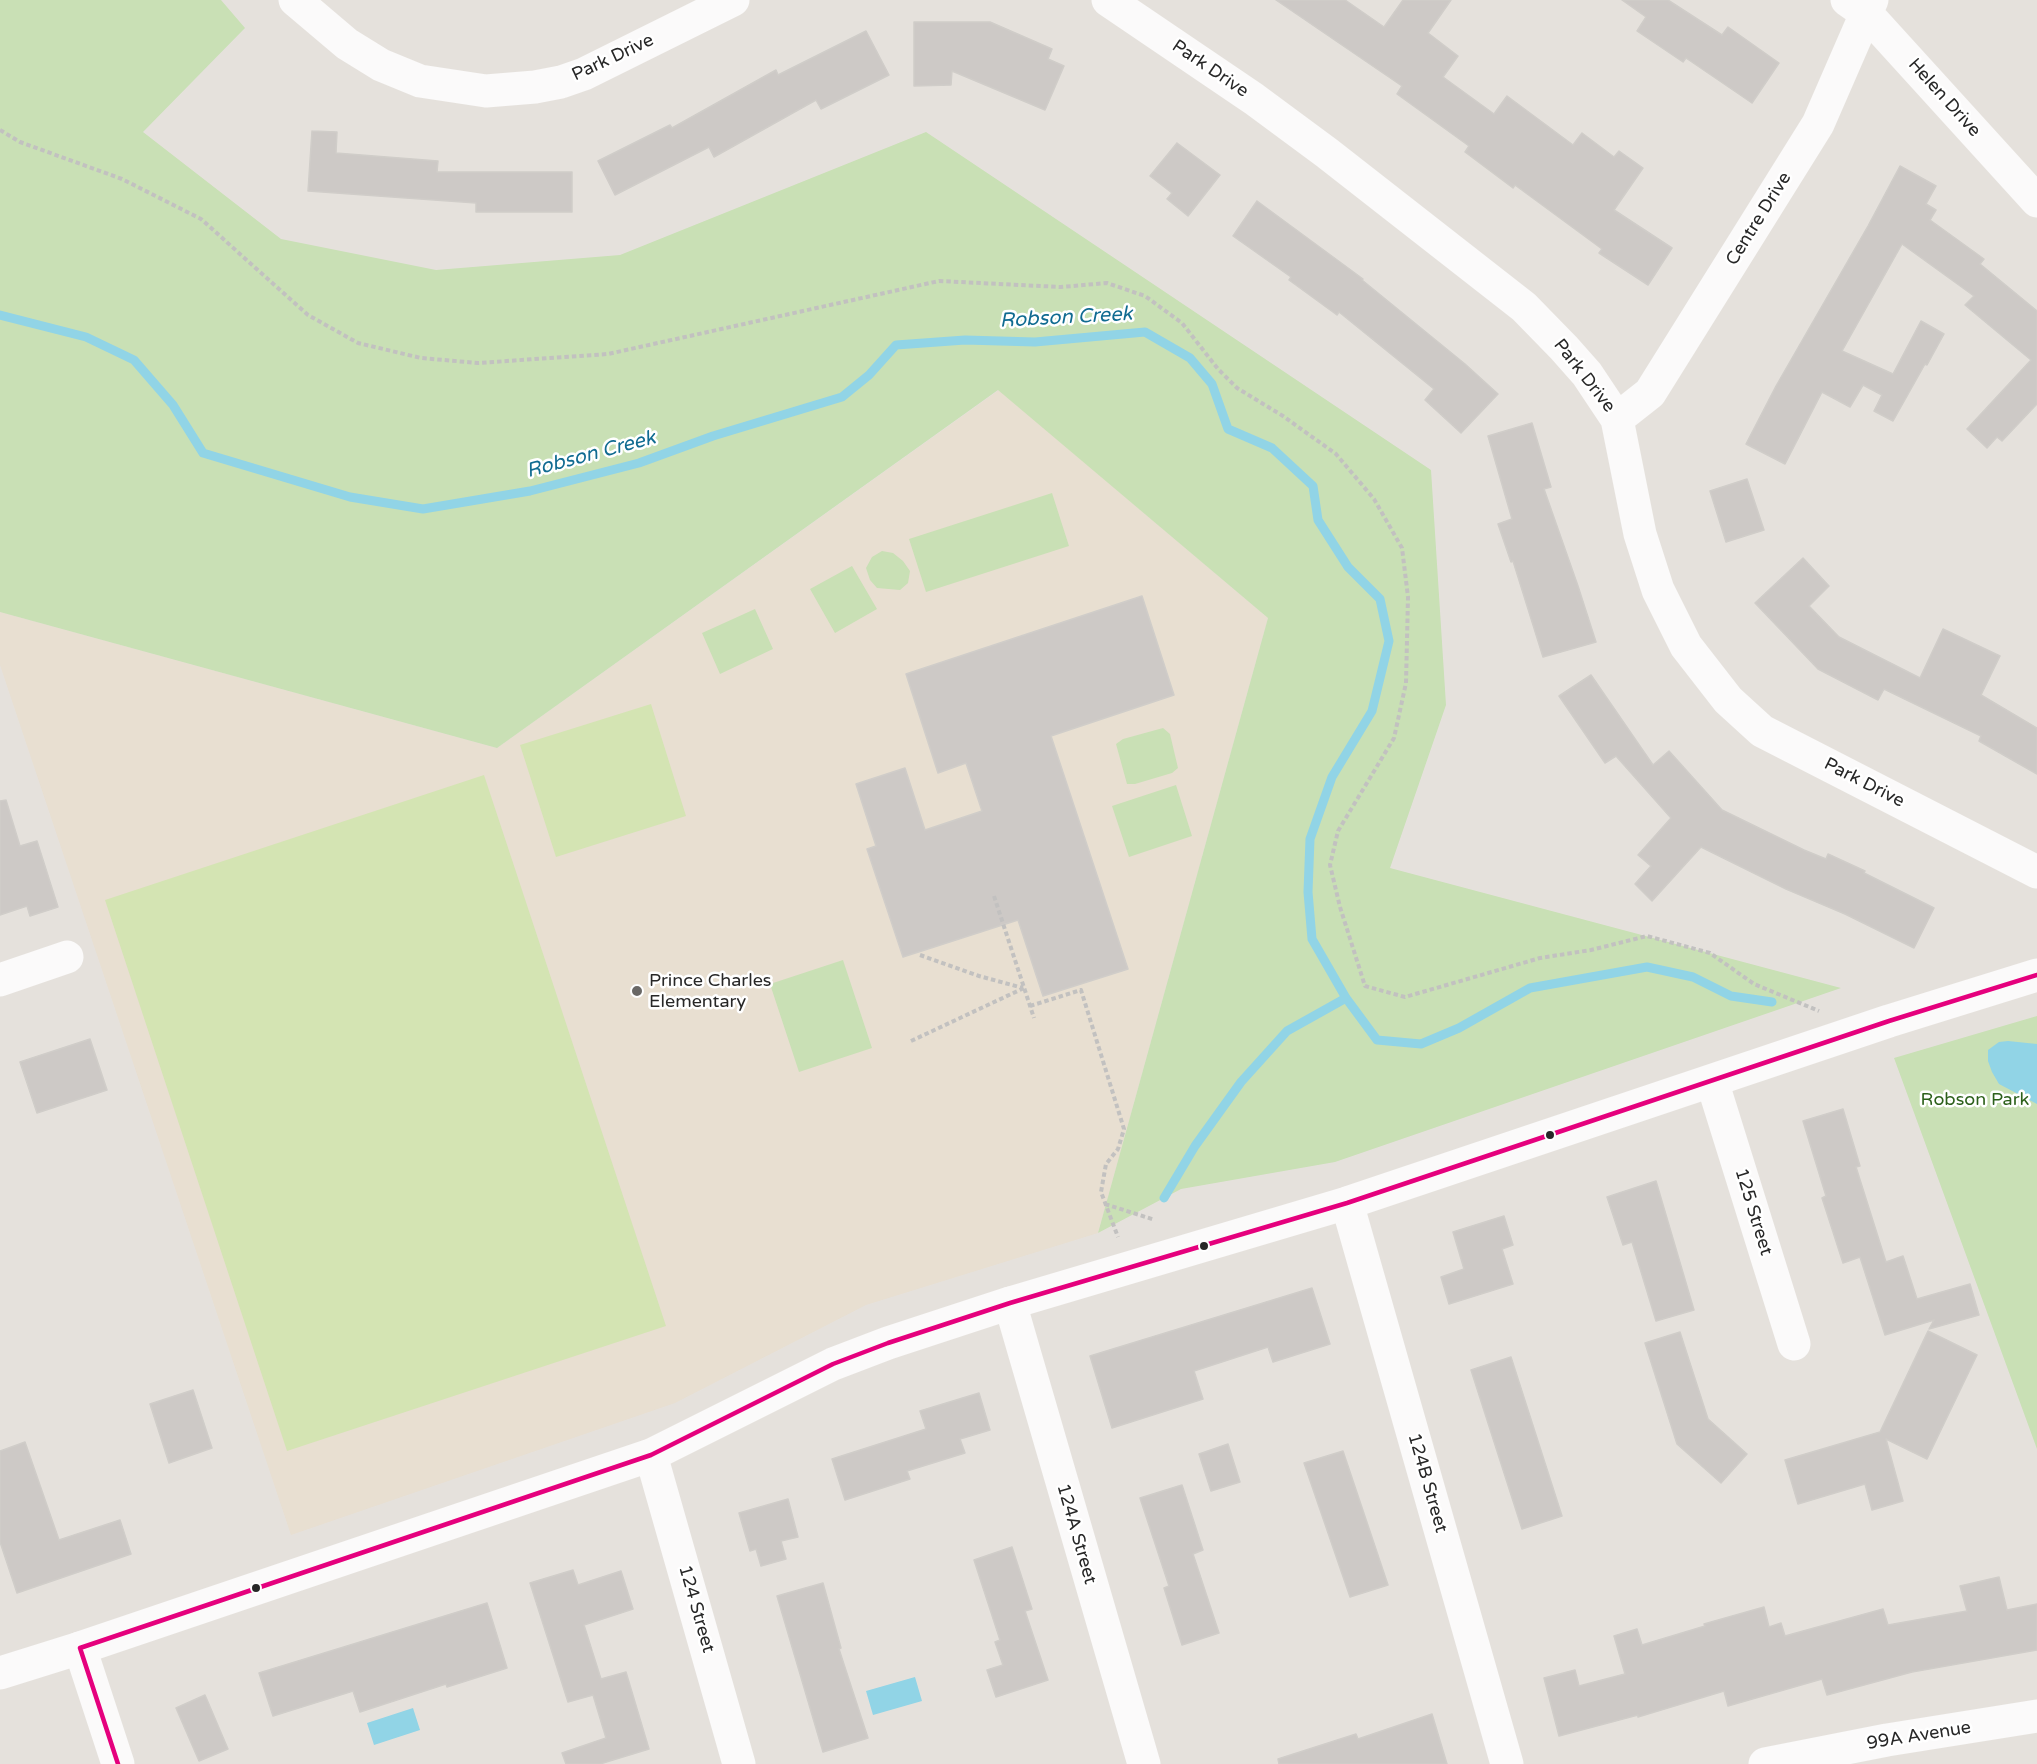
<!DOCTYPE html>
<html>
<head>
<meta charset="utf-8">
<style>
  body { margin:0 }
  canvas { display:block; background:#e5e1dc }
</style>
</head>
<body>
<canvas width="2037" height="1764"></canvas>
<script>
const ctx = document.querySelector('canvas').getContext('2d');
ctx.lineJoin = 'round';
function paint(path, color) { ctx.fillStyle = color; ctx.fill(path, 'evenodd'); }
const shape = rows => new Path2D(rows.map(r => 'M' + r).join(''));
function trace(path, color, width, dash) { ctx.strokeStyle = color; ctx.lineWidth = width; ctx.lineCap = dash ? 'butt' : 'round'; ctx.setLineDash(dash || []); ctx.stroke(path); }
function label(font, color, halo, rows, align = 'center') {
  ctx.font = font + ' "Varela Round",sans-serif'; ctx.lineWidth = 5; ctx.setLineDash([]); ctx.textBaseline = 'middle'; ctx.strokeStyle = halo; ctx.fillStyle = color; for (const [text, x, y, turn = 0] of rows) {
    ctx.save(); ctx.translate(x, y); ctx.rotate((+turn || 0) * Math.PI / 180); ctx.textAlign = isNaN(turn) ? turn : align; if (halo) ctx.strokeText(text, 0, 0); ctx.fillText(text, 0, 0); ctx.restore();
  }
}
paint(shape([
  [999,390,1268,618,1098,1233,866,1305,675,1403,291,1535,0,665,0,612,497,748]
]), '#e8dfd1');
paint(shape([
  [0,0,221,0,245,28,143,132,281,239,436,270,620,255,926,132,1431,470,1446,705,1390,868,1841,988,1335,1162,1181,1189,1098,1233,1268,618,998,390,497,748,0,612],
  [1052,493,1069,546,926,592,909,539],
  [882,551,893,553,903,561,910,571,908,583,900,590,877,588,870,580,866,568,872,557],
  [852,566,877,609,835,633,810,589],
  [755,609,773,649,720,674,702,633],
  [1163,728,1170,734,1178,768,1172,773,1135,784,1127,784,1116,744,1123,739],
  [1176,785,1192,836,1129,857,1112,806],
  [843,960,872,1048,799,1072,770,984],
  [2037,1016,2037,1449,1894,1058]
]), '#c9e0b5');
paint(shape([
  [651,704,686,816,556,857,520,745],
  [484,775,666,1326,287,1451,105,900]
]), '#d4e4b3');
paint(shape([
  [2008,1041,2037,1044,2037,1104,1999,1084,1992,1072,1988,1061,1988,1050,1999,1042],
  [915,1677,922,1701,873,1715,866,1691],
  [413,1708,420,1730,374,1745,367,1723]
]), '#91d4e6');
trace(shape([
  [0,315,86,337,134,360,173,405,203,453,350,497,423,509,530,491,639,463,713,436,842,397,869,375,896,345,965,340,1035,342,1145,332,1190,358,1212,384,1228,429,1272,448,1313,486,1318,520,1348,567,1380,599,1389,641,1372,711,1332,777,1310,839,1308,892,1312,939,1346,998,1377,1040,1421,1044,1459,1028,1530,988,1647,967,1693,977,1731,996,1772,1002],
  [1164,1198,1195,1146,1241,1082,1287,1031,1346,998]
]), '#91d4e6', 9);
const building = shape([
  [1276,0,1345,0,1384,27,1403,0,1451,0,1428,33,1458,56,1443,77,1494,114,1507,96,1573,145,1582,133,1614,157,1619,151,1643,168,1614,210,1672,248,1648,285,1599,253,1602,249,1515,185,1513,188,1465,152,1469,146,1397,94,1402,86,1276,0],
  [1622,0,1668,0,1722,35,1728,27,1779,63,1752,103,1686,58,1683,62,1637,31,1646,17,1622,0],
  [914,22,990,22,1052,49,1048,59,1064,66,1045,110,952,71,951,85,914,86,914,22],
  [866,31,889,75,821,109,816,100,714,157,709,147,615,195,598,161,670,125,672,128,776,70,778,75,866,31],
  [312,131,337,132,336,153,438,161,437,172,572,172,572,212,476,212,476,203,308,191,312,131],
  [1177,143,1220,175,1188,216,1167,199,1172,193,1150,176,1177,143],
  [1900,166,1936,186,1926,204,1936,210,1930,220,1984,259,1980,264,2037,311,2037,404,2002,441,1997,437,1987,448,1967,429,2031,360,1965,305,1974,296,1902,244,1842,351,1893,374,1921,321,1944,334,1927,365,1925,364,1893,421,1874,411,1882,395,1863,385,1850,407,1822,392,1785,464,1746,444,1776,386,1868,226,1900,166],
  [1257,201,1363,279,1362,280,1465,364,1498,394,1461,433,1425,400,1434,389,1339,312,1337,315,1289,280,1291,277,1233,236,1257,201],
  [1532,423,1551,487,1544,489,1578,586,1596,642,1543,657,1513,561,1511,562,1498,524,1512,519,1488,436,1532,423],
  [1747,479,1764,530,1726,542,1710,491,1747,479],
  [1803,558,1829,586,1809,606,1839,637,1920,678,1943,629,2000,656,1981,695,2037,728,2037,774,1979,741,1981,736,1884,689,1878,700,1818,669,1755,603,1803,558],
  [1142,596,1174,695,1051,736,1128,969,1043,996,1018,920,903,957,867,849,876,846,856,784,905,768,925,830,982,811,966,763,938,773,906,674,1142,596],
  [1591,675,1653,765,1669,751,1722,810,1804,850,1826,859,1828,854,1865,871,1864,873,1934,908,1914,948,1845,914,1786,889,1701,847,1652,901,1635,884,1651,866,1638,855,1671,818,1616,756,1605,763,1559,696,1591,675],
  [6,800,20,846,37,841,58,907,30,916,27,906,0,915,0,801,6,800],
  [90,1039,107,1090,37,1113,20,1062,90,1039],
  [1843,1109,1860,1166,1856,1167,1886,1262,1903,1256,1917,1299,1970,1284,1979,1315,1929,1329,1934,1320,1885,1335,1860,1257,1843,1263,1822,1198,1826,1196,1803,1121,1843,1109],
  [1656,1181,1694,1310,1656,1321,1632,1242,1623,1245,1607,1197,1656,1181],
  [1504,1216,1513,1245,1502,1249,1513,1284,1449,1304,1441,1277,1464,1269,1453,1232,1504,1216],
  [1312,1288,1330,1344,1273,1362,1268,1347,1194,1371,1203,1399,1112,1428,1090,1356,1312,1288],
  [1928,1331,1977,1355,1927,1459,1886,1439,1903,1501,1872,1510,1865,1484,1798,1504,1785,1460,1880,1432,1928,1331],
  [1680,1332,1708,1419,1747,1454,1721,1483,1677,1444,1645,1343,1680,1332],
  [1511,1357,1562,1516,1522,1529,1471,1370,1511,1357],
  [193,1390,212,1448,169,1463,150,1404,193,1390],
  [979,1393,990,1430,960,1439,965,1453,907,1471,910,1479,845,1500,832,1459,926,1429,920,1411,979,1393],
  [25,1442,59,1540,120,1520,131,1554,17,1593,0,1542,0,1451,25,1442],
  [1228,1444,1240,1482,1211,1491,1199,1454,1228,1444],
  [1343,1451,1388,1585,1350,1597,1304,1463,1343,1451],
  [1182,1485,1203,1550,1193,1554,1219,1633,1182,1645,1164,1588,1169,1586,1140,1498,1182,1485],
  [788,1499,798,1537,781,1541,786,1559,761,1566,756,1549,750,1551,739,1513,788,1499],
  [1012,1547,1032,1609,1025,1611,1048,1680,996,1697,987,1670,1003,1665,995,1642,1000,1640,974,1560,1012,1547],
  [573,1570,578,1585,621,1571,633,1609,584,1625,601,1679,626,1672,649,1749,600,1764,566,1764,562,1753,606,1738,593,1695,568,1702,530,1583,573,1570],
  [1999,1577,2007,1610,2037,1604,2037,1650,1912,1672,1827,1695,1822,1679,1728,1706,1724,1691,1638,1717,1638,1715,1559,1736,1544,1678,1575,1670,1579,1686,1625,1674,1614,1636,1637,1629,1642,1645,1705,1626,1704,1624,1764,1607,1769,1627,1781,1623,1785,1636,1883,1609,1888,1625,1967,1611,1960,1586,1999,1577],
  [823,1583,841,1648,839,1649,868,1738,823,1752,777,1596,823,1583],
  [487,1603,507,1668,447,1687,446,1684,360,1712,353,1691,273,1716,259,1673,487,1603],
  [205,1695,228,1749,199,1761,176,1708,205,1695],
  [1432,1714,1447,1764,1279,1764,1278,1759,1356,1734,1358,1739,1432,1714]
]);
paint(building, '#cdc9c6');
trace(building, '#d0cdc9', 1.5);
trace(shape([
  [0,130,20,142,122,179,201,219,308,315,358,343,421,358,478,363,608,354,939,281,1061,287,1107,283,1145,296,1182,323,1218,369,1237,388,1283,416,1336,454,1374,499,1402,548,1408,597,1406,683,1394,738,1338,831,1330,865,1340,907,1365,986,1405,997,1540,958,1591,950,1647,936,1710,953,1754,984,1819,1011],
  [994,896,1034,1018],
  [920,955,979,976,1023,988],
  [1030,1006,1081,990,1124,1129,1118,1149,1106,1164,1101,1192,1118,1237],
  [911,1041,1024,988],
  [1105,1204,1155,1220]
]), '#c2c1c0', 4, [4.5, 3]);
trace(shape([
  [295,0,347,44,381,65,420,81,486,91,535,87,561,82,584,74,733,0],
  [1108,0,1254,99,1327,153,1524,307,1564,348,1587,374,1617,419,1640,534,1658,590,1686,646,1728,700,1762,731,2037,872],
  [1847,0,1867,14,2037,201],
  [1617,419,1650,393,1818,124,1872,0],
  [0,980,67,957],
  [1712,1081,1794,1344],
  [1347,1203,1507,1764],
  [1010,1303,1144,1764],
  [651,1455,739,1764],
  [0,1673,80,1648],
  [1765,1764,1887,1740,2037,1716]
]), '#fbfafa', 33);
trace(shape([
  [118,1764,80,1648,651,1455,833,1364,888,1343,1010,1303,1347,1203,1889,1021,2037,975]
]), '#fbfafa', 33);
trace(shape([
  [80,1648,651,1455,833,1364,888,1343,1010,1303,1347,1203,1889,1021,2037,975],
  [80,1648,118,1764]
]), '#e5007d', 4.5);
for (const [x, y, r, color] of [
  [637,991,6,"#6a6866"],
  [1550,1135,5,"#272727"],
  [1204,1246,5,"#272727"],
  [256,1588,5,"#272727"]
]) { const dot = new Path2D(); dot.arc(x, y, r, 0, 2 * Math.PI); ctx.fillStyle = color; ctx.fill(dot); trace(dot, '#fff', 2); }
label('18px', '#272727', '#fff', [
  ["Park Drive",613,58,-25],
  ["Park Drive",1210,69,34],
  ["Helen Drive",1944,98,48],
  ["Centre Drive",1759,219,-58],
  ["Park Drive",1584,376,52],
  ["Park Drive",1864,783,27],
  ["125 Street",1753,1212,73],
  ["124B Street",1427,1483,74],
  ["124A Street",1076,1534,74],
  ["124 Street",696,1609,74],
  ["99A Avenue",1919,1736,-9]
]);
label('18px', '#272727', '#fff', [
  ["Prince Charles",649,981],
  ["Elementary",649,1002]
], 'left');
label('18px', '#2c601b', '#fff', [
  ["Robson Park",1975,1100]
]);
label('italic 20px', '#106b91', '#fff', [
  ["Robson Creek",1066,318,-3],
  ["Robson Creek",591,455,-15]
]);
</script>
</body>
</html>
